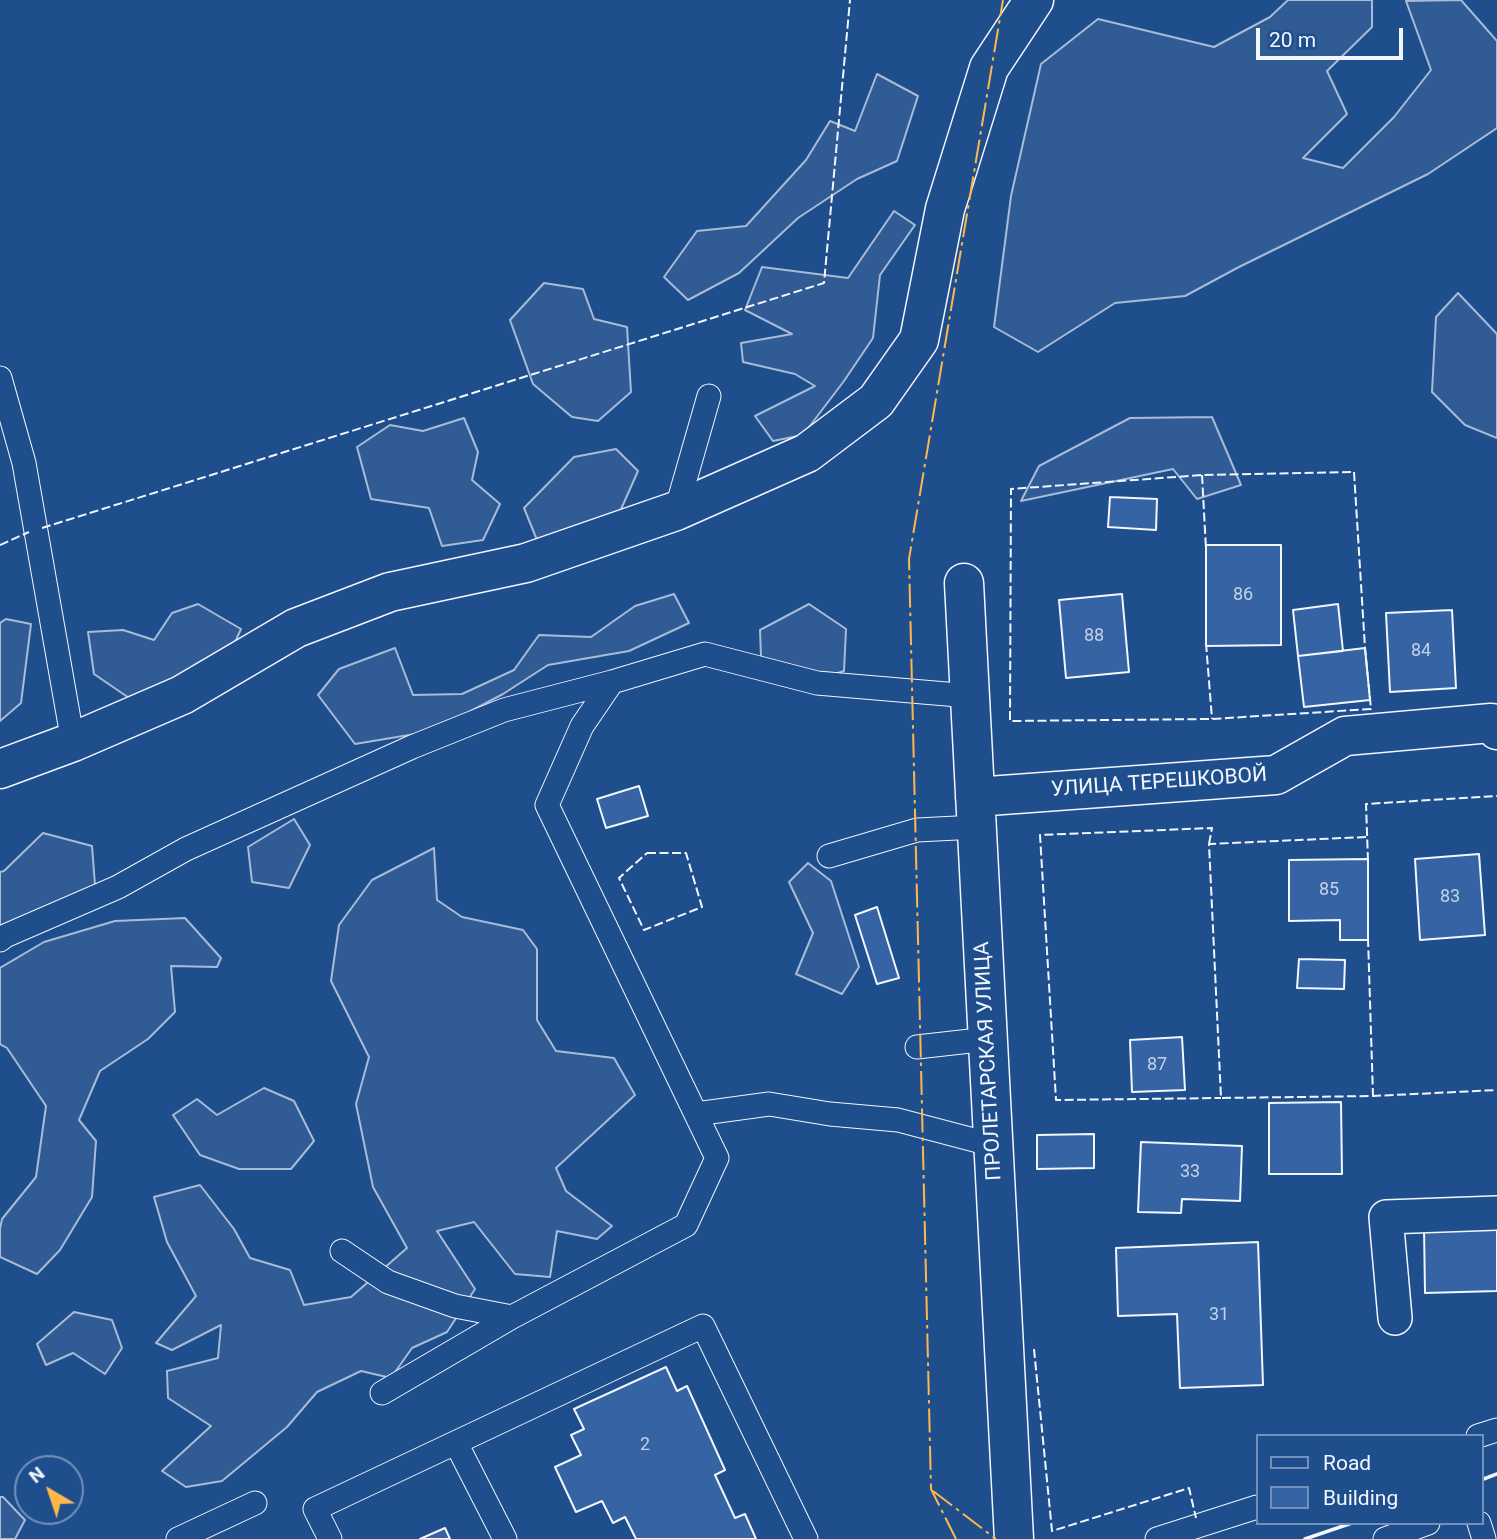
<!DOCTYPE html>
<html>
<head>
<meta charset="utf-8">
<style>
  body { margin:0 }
  #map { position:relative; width:1497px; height:1539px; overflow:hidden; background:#1f4e8c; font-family:Roboto,sans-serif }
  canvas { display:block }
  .legend { position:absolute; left:1256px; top:1434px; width:228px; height:91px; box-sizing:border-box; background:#1f4e8c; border:2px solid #7391ba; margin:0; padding:9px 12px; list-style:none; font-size:21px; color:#f2f6ff }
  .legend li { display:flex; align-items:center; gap:14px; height:35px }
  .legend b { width:35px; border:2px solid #7391ba }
  .north { position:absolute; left:14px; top:1455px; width:70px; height:70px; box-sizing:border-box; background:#1f4e8c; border:2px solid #7391ba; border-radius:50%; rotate:321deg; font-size:19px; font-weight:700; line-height:28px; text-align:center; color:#f2f6ff }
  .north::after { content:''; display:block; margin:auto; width:24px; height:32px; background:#ffb74d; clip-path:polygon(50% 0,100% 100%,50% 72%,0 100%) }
  .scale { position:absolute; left:1256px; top:28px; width:147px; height:32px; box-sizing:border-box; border:4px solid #f2f6ff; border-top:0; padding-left:9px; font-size:21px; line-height:24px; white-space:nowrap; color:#f2f6ff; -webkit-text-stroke:5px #1f4e8c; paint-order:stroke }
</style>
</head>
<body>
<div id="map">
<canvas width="1497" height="1539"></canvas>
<ul class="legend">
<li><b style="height:9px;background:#1f4e8c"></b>Road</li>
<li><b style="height:19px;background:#3563a3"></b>Building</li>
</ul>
<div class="north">N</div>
<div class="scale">20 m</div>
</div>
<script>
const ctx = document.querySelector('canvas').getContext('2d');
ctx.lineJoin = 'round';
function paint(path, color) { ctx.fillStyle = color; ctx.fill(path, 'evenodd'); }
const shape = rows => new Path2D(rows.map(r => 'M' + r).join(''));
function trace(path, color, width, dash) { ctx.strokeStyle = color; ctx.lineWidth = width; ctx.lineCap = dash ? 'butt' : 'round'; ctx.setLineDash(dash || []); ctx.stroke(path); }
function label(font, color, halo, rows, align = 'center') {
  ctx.font = font + ' Roboto,sans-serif'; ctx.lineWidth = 5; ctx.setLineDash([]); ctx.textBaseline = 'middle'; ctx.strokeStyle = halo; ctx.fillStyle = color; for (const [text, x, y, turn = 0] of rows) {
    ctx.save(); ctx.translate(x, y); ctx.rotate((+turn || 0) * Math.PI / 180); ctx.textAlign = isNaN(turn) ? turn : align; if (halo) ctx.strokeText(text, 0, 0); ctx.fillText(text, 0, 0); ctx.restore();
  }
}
const built = shape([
  [1288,0,1372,0,1372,27,1327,71,1347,114,1303,158,1343,168,1394,117,1431,70,1406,1,1461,0,1497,41,1497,128,1428,174,1239,267,1185,296,1115,303,1038,352,994,327,1011,196,1041,64,1098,19,1214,47,1270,17,1288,0],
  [877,74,918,96,897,161,857,179,798,218,739,273,688,300,664,277,697,231,746,226,806,160,830,121,855,131,877,74],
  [894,211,915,225,880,275,873,338,844,381,803,435,773,441,755,416,815,386,795,374,743,362,741,343,792,334,745,310,762,267,848,278,894,211],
  [544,283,583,289,594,319,627,327,631,392,598,421,572,417,533,384,510,320,544,283],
  [1458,293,1497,334,1497,438,1465,425,1432,392,1436,317,1458,293],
  [1212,417,1241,485,1197,499,1173,469,1021,501,1039,466,1130,418,1212,417],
  [464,418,478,452,472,480,500,504,483,540,442,546,429,508,371,499,357,447,390,425,423,431,464,418],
  [616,449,638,471,618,516,537,540,524,508,574,457,616,449],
  [674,594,689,623,629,651,548,665,503,694,433,731,355,744,318,695,339,669,395,648,413,695,462,694,514,670,539,635,591,637,635,606,674,594],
  [198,604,241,629,226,662,132,700,94,674,88,632,123,630,154,640,172,613,198,604],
  [809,604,846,629,844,671,805,683,761,657,760,630,809,604],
  [6,619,31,624,21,703,0,721,0,623,6,619],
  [294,819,310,845,289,888,252,882,248,847,294,819],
  [43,833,92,846,95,885,0,943,0,872,4,871,43,833],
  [434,848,437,900,462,917,523,930,537,949,537,1020,556,1051,614,1058,635,1095,556,1168,566,1191,612,1226,597,1239,557,1231,550,1277,515,1274,474,1222,437,1231,475,1289,447,1332,412,1348,391,1378,361,1371,317,1392,287,1427,222,1481,186,1487,162,1471,211,1426,168,1398,167,1371,218,1358,221,1325,172,1350,156,1343,196,1296,167,1242,154,1197,200,1185,234,1229,250,1258,290,1270,304,1305,351,1297,407,1248,373,1187,356,1104,369,1057,331,981,339,925,372,880,434,848],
  [808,863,831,881,859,967,842,994,796,974,813,933,789,882,808,863],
  [185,918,221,958,217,967,171,966,175,1012,148,1039,100,1071,79,1120,96,1141,92,1197,60,1250,37,1274,0,1257,0,1229,2,1219,36,1177,46,1106,7,1048,0,1044,0,968,44,942,115,921,185,918],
  [264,1088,294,1101,314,1141,291,1169,239,1169,200,1155,173,1115,197,1099,217,1115,264,1088],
  [74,1312,112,1320,122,1348,105,1374,73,1353,46,1365,37,1344,74,1312],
  [0,1497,3,1497,25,1520,15,1539,0,1539,0,1497]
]);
paint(built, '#305b95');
trace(built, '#a8bbd7', 2);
const building = shape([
  [1110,497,1157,499,1156,530,1108,527,1110,497],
  [1206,545,1281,545,1281,645,1206,646,1206,545],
  [1122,594,1129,672,1066,678,1059,600,1122,594],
  [1338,604,1343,651,1298,656,1293,610,1338,604],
  [1452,610,1456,688,1390,692,1386,613,1452,610],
  [1365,648,1370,700,1304,707,1298,656,1365,648],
  [639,786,648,816,606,828,597,799,639,786],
  [1479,854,1485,935,1420,940,1415,859,1479,854],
  [1368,859,1368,940,1340,940,1340,920,1289,921,1289,860,1368,859],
  [877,907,899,978,877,984,855,915,877,907],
  [1299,959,1345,960,1344,989,1297,988,1299,959],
  [1182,1037,1185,1090,1132,1092,1130,1040,1182,1037],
  [1341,1102,1342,1174,1269,1174,1269,1103,1341,1102],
  [1094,1134,1094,1168,1037,1169,1037,1135,1094,1134],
  [1141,1142,1242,1146,1240,1201,1182,1199,1181,1213,1138,1212,1141,1142],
  [1497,1225,1497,1291,1425,1293,1424,1227,1497,1225],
  [1258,1242,1263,1385,1180,1388,1177,1314,1118,1316,1116,1248,1258,1242],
  [666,1367,677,1391,687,1386,725,1470,715,1475,735,1518,745,1514,756,1539,636,1539,625,1517,613,1523,602,1501,576,1512,555,1467,581,1455,571,1435,584,1429,574,1409,666,1367],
  [445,1528,450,1539,420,1539,445,1528]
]);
paint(building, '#3563a3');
trace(building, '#f2f6ff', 2);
const service = shape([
  [0,378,24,463,73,742],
  [676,511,709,396],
  [829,856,917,830,977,827],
  [0,940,5,936,118,887,186,849,412,747,504,710,612,682,705,654,817,683,970,696],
  [917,1047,988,1039],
  [696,1114,769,1104,830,1114,898,1120,993,1145],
  [342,1251,388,1282,455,1306,512,1317],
  [382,1393,512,1317,686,1225,717,1158,547,805,582,726,612,682],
  [1478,1436,1497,1430],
  [456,1443,505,1539],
  [1479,1523,1484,1539],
  [178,1539,255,1503],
  [330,1539,315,1509,703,1326,806,1539],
  [1157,1539,1257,1507],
  [1385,1539,1428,1523]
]);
const pedestrian = shape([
  [1395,1318,1386,1217,1497,1213]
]);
const minor = shape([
  [964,583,1014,1539],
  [0,769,73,742,182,695,296,628,390,592,526,563,676,511,807,453,876,401,919,340,945,209,989,68,1034,0],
  [975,797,1276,775,1345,736,1491,723,1497,730]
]);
trace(service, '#f2f6ff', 25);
trace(pedestrian, '#f2f6ff', 36);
trace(minor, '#f2f6ff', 41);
trace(service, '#1f4e8c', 23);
trace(pedestrian, '#1f4e8c', 33);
trace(minor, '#1f4e8c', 38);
trace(shape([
  [1354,472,1365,648,1371,709,1212,719,1010,721,1011,489,1202,475,1354,472],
  [1202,475,1206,549],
  [42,528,824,283,850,0],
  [0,545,29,532],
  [1206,643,1212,719],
  [1366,837,1209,844,1221,1098,1373,1096,1497,1090],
  [1209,844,1212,828,1040,835,1056,1100,1221,1098],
  [647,853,686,853,702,907,644,930,619,878,647,853],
  [1368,861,1366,804,1497,796],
  [1368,938,1373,1096],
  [1034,1349,1052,1531,1189,1488,1196,1518]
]), '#f2f6ff', 2, [9, 3.5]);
trace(shape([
  [1481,1480,1497,1474],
  [1305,1539,1352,1523]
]), '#f2f6ff', 3.5);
trace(shape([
  [933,1491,996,1539],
  [956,1539,931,1489,909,559,1003,0]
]), '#ffb74d', 2, [24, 5, 3.5, 5]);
label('18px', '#c3d1e8', null, [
  ["86",1243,595],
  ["88",1094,636],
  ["84",1421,651],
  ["85",1329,890],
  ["83",1450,897],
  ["87",1157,1065],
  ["33",1190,1172],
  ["31",1219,1315],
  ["2",645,1445]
]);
label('21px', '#f2f6ff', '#1f4e8c', [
  ["УЛИЦА ТЕРЕШКОВОЙ",1159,783,-4],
  ["ПРОЛЕТАРСКАЯ УЛИЦА",989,1061,-93]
]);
</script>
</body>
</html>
